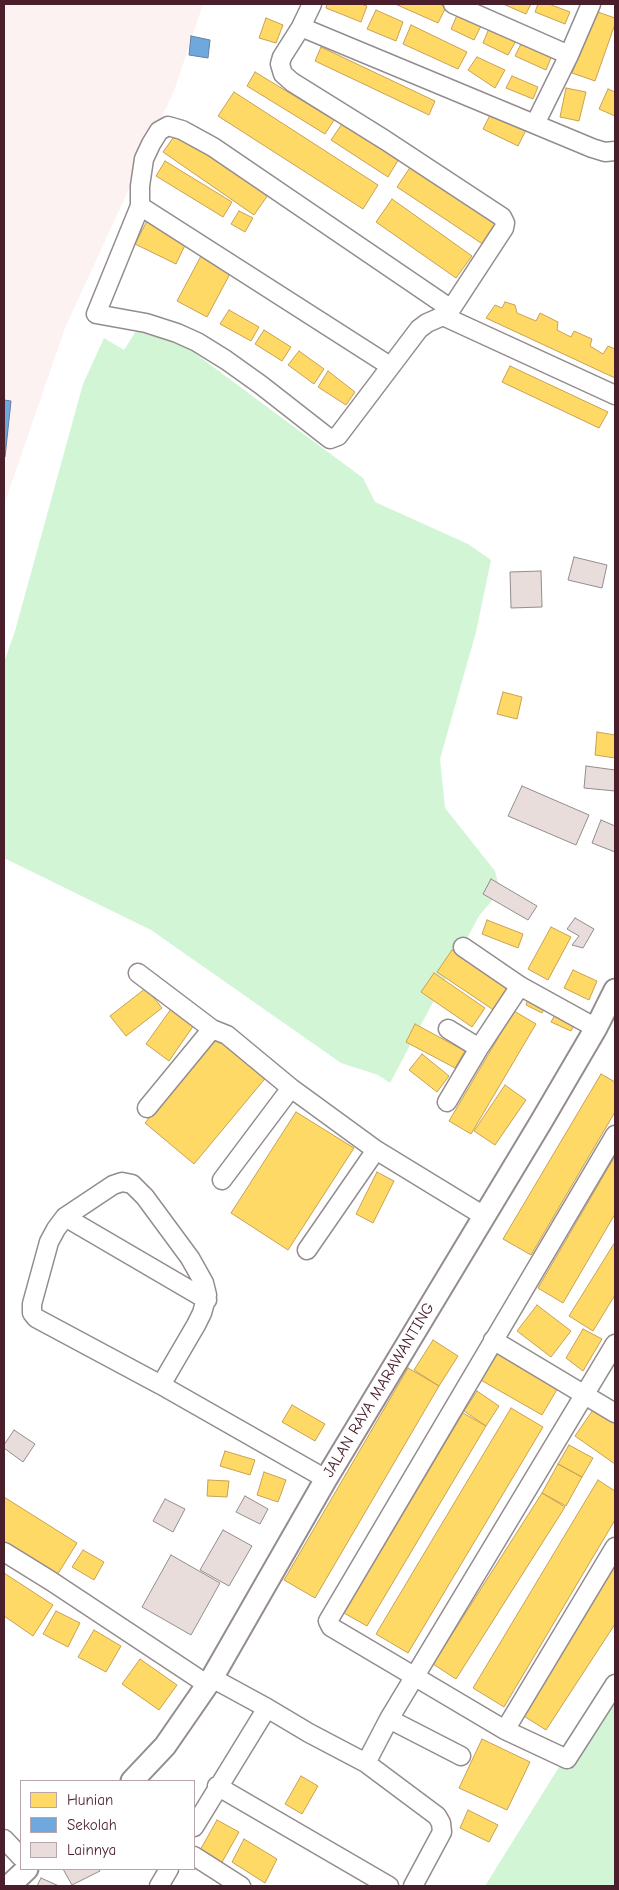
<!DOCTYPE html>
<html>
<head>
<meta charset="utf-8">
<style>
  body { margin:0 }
  #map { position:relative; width:619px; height:1890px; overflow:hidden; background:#fff; font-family:"Comic Neue",sans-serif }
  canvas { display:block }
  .frame { position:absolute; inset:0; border:5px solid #4a1f2b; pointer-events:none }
  .legend { position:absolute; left:20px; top:1780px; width:175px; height:90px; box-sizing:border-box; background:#fff; border:1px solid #b7a5aa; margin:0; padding:6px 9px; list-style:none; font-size:15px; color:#4a1f2b }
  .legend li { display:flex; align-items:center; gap:10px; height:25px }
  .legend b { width:25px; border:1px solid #b7a5aa }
</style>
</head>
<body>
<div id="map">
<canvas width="619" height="1890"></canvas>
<div class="frame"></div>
<ul class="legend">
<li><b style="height:14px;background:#ffd966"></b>Hunian</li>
<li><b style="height:14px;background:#6fa8dc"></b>Sekolah</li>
<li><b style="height:14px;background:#e8dddb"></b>Lainnya</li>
</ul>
</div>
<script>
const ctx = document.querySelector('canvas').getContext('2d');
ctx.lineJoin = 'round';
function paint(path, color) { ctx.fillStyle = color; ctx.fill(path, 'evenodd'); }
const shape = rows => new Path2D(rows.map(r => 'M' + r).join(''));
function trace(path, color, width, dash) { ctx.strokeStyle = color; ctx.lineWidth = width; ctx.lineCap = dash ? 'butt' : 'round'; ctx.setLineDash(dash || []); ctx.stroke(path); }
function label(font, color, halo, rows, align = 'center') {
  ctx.font = font + ' "Comic Neue",sans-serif'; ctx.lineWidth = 5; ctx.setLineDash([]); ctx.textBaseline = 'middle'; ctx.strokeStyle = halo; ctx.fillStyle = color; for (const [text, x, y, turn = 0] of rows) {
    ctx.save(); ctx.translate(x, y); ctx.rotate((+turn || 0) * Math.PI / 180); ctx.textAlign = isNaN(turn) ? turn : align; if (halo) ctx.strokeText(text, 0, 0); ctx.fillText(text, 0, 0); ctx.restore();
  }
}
paint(shape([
  [4,4,203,4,174,91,65,328,4,505]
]), '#fcf2f1');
paint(shape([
  [143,320,185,346,363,478,375,502,468,544,491,560,476,632,440,759,445,808,495,871,500,891,479,916,390,1083,378,1075,341,1063,151,930,4,858,4,662,15,631,83,384,104,338,124,350],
  [615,1677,615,1886,485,1886]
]), '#d2f5d6');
const homes = shape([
  [327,4,361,4,367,6,361,22,326,8,327,4],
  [395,4,440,4,446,7,438,23,395,4],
  [503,4,531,4,526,14,503,4],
  [538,4,549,4,570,12,565,24,535,12,538,4],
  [376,10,403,22,396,41,367,29,376,10],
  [595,11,615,18,615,24,595,81,572,73,595,11],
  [458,13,482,24,474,40,451,29,458,13],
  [266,18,283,25,276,43,259,38,266,18],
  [411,25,467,52,458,69,403,44,411,25],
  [490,26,517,39,508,55,483,43,490,26],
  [523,40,553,53,546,70,515,56,523,40],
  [321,47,435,101,429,115,315,61,321,47],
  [477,57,505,70,495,88,468,70,477,57],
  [255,72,334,120,325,134,247,86,255,72],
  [512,76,538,87,533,99,506,88,512,76],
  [566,88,586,92,579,121,560,117,566,88],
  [608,89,615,92,615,116,599,109,608,89],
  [234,92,378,185,363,209,218,116,234,92],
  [491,113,526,130,518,146,483,129,491,113],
  [344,121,400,157,388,177,331,140,344,121],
  [178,131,268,195,254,215,163,152,178,131],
  [165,161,232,202,223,217,156,176,165,161],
  [413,163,504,223,487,247,397,187,413,163],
  [392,199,472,256,456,278,376,222,392,199],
  [239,211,253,218,245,232,231,224,239,211],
  [147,221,187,241,176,264,135,244,147,221],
  [201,256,231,272,207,317,177,301,201,256],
  [505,302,515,305,517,313,536,321,540,313,558,322,557,330,571,337,574,331,592,339,590,346,603,354,608,346,615,349,615,378,486,318,495,305,502,308,505,302],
  [229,310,259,327,251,341,220,324,229,310],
  [264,330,291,347,282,361,255,344,264,330],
  [299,351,324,369,314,384,288,365,299,351],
  [510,366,608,412,599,428,502,382,510,366],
  [328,371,355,392,346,405,318,387,328,371],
  [503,692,522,697,517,719,497,714,503,692],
  [597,732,615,735,615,758,595,755,597,732],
  [487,920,523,934,518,948,482,934,487,920],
  [551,927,571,937,548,980,528,969,551,927],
  [452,950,510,990,495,1011,437,972,452,950],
  [573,970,597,981,589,1000,564,988,573,970],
  [434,973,485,1008,472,1027,421,992,434,973],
  [146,988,162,1008,126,1036,110,1016,146,988],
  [528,999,545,1007,542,1013,526,1005,528,999],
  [171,1009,194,1025,169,1061,146,1044,171,1009],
  [514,1011,536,1024,471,1134,449,1121,514,1011],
  [556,1013,576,1022,571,1031,551,1022,556,1013],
  [415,1024,465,1051,455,1068,406,1042,415,1024],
  [218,1034,268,1075,194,1164,145,1123,218,1034],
  [422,1054,449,1076,437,1092,409,1070,422,1054],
  [601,1074,615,1082,615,1112,531,1255,503,1239,601,1074],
  [505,1085,526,1100,495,1145,474,1131,505,1085],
  [296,1112,354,1148,288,1250,231,1213,296,1112],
  [615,1156,615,1214,563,1303,538,1288,615,1156],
  [377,1172,394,1181,373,1223,356,1214,377,1172],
  [615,1242,615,1295,593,1331,569,1316,615,1242],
  [537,1305,571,1331,551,1357,517,1331,537,1305],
  [583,1329,602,1339,583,1371,566,1358,583,1329],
  [433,1340,458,1356,439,1386,414,1370,433,1340],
  [496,1350,559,1386,542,1415,479,1379,496,1350],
  [408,1368,439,1386,315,1598,284,1580,408,1368],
  [477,1391,499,1406,486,1426,464,1411,477,1391],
  [292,1405,325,1424,315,1441,282,1422,292,1405],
  [595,1407,615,1421,615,1464,575,1436,595,1407],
  [511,1408,543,1427,408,1653,376,1634,511,1408],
  [463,1413,486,1426,367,1626,344,1613,463,1413],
  [569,1445,593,1458,582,1477,558,1464,569,1445],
  [225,1451,255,1460,250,1475,220,1466,225,1451],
  [558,1464,582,1477,566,1506,542,1493,558,1464],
  [264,1472,286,1480,278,1502,257,1495,264,1472],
  [208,1480,229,1481,227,1497,207,1496,208,1480],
  [598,1480,615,1491,615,1520,504,1707,473,1688,598,1480],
  [542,1493,565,1507,456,1679,433,1664,542,1493],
  [4,1497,77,1543,56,1577,4,1544,4,1497],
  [83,1550,104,1562,94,1580,72,1567,83,1550],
  [615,1565,615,1624,546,1730,519,1713,615,1565],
  [4,1573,53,1605,33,1636,4,1616,4,1573],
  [56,1611,80,1623,68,1647,43,1634,56,1611],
  [94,1630,121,1646,106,1672,78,1657,94,1630],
  [140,1659,177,1685,159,1710,122,1684,140,1659],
  [482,1739,530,1762,507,1810,459,1788,482,1739],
  [301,1776,318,1786,302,1814,285,1804,301,1776],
  [468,1810,498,1825,489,1842,460,1828,468,1810],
  [217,1820,239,1832,221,1864,199,1852,217,1820],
  [244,1839,277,1859,265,1883,232,1862,244,1839]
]);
paint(homes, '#ffd966');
trace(homes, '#c9a154', 1);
const schools = shape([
  [191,36,210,40,208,58,189,55,191,36],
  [4,400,11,401,5,457,4,457,4,400]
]);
paint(schools, '#6fa8dc');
trace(schools, '#647fa7', 1);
const building = shape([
  [574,557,607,565,602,588,568,580,574,557],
  [541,571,542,607,511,608,510,572,541,571],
  [586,766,615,770,615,791,584,788,586,766],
  [522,786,589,815,576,845,508,816,522,786],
  [601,820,615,826,615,852,592,843,601,820],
  [491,879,537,906,528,920,483,894,491,879],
  [575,918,594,929,583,948,572,945,579,936,567,929,575,918],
  [14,1430,35,1444,23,1462,4,1448,4,1445,14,1430],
  [245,1496,268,1509,260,1524,236,1512,245,1496],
  [165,1499,185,1509,173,1532,153,1521,165,1499],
  [223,1530,252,1546,229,1586,200,1570,223,1530],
  [171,1555,220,1583,191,1635,142,1607,171,1555],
  [63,1869,99,1869,100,1871,72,1885,63,1869],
  [41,1878,59,1886,37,1886,41,1878]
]);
paint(building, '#e8dddb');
trace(building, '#948c8e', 1);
const minor = shape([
  [312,4,301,27,282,57,280,64,283,74,292,82,385,140,502,217,505,223,504,228,451,309,443,316],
  [453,4,569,55],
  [301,27,592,148,605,152,615,151],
  [535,124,569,55,591,4],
  [140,206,390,366],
  [451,309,213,147,182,130,168,126,159,131,151,144,144,159,140,186,140,206,96,314,146,323,177,333,197,342,226,360,261,385,330,439,338,436,419,329,427,323,443,316,615,395],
  [463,947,520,986,596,1028],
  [138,973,212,1029,227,1035,291,1088,376,1150,484,1216],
  [448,1029,479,1048],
  [447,1102,479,1048,520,986],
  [147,1108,212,1029],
  [615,1135,328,1621,331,1627,505,1730,567,1759,615,1684],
  [222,1180,291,1088],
  [65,1217,207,1300],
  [307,1250,376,1150],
  [493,1340,615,1413],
  [161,1385,196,1325,202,1313,207,1295,204,1283,190,1258,145,1197,132,1184,122,1182,113,1185,65,1217,56,1229,49,1242,32,1304,32,1313,36,1318,161,1385,326,1479],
  [4,1552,51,1581,208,1685],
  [212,1678,267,1708],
  [389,1719,461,1756],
  [505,1730,615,1547],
  [366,1763,389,1719,615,1344],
  [217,1786,389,1886],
  [194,1827,267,1708,309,1733,366,1763,437,1816,441,1823,442,1832,413,1886],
  [4,1839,21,1857],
  [194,1856,241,1886],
  [159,1886,169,1869]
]);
const tertiary = shape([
  [132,1781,165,1746,212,1678,326,1479,541,1122,596,1028,615,990],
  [9,1886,27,1869]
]);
trace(minor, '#948c8e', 21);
trace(tertiary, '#948c8e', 25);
trace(minor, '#fff', 18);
trace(tertiary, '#fff', 21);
label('16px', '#4a1f2b', '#fff', [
  ["JALAN RAYA MARAWANTING",379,1390,-59]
]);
</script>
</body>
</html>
